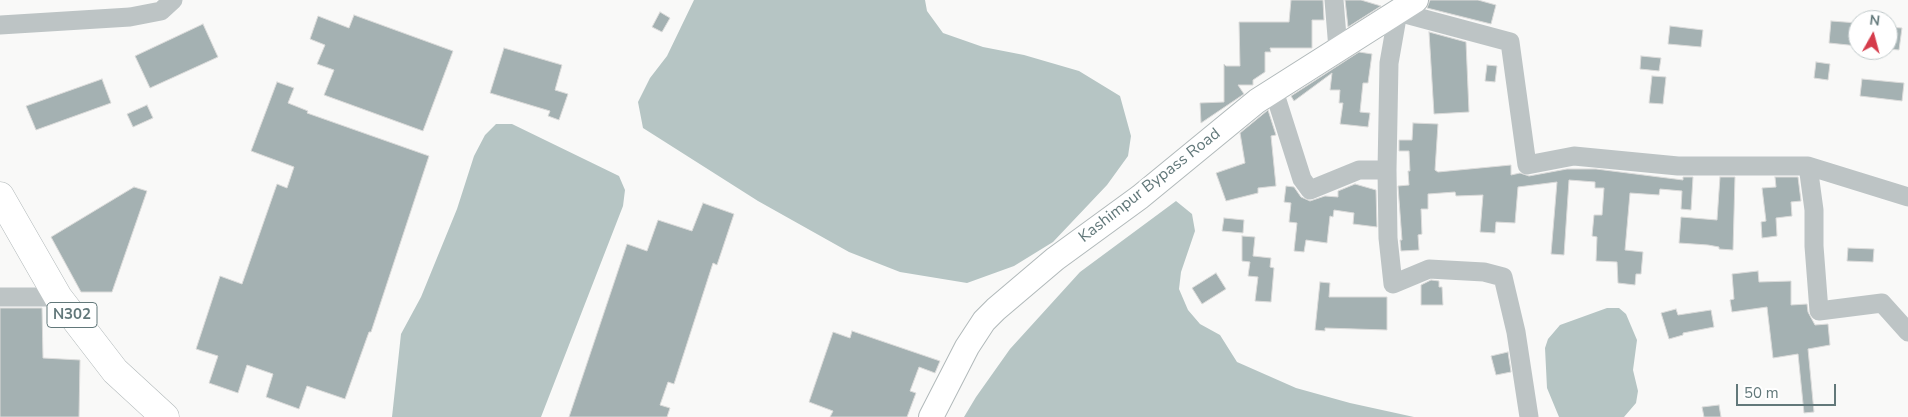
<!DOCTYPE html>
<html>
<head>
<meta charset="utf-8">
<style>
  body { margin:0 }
  #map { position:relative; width:1908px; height:417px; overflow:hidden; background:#f9f9f8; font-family:"Nunito Sans",sans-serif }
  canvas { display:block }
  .north { position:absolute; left:1848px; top:10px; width:50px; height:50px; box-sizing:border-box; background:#fff; border:1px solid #c0c9ca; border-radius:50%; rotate:7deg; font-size:14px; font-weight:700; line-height:20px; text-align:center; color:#62787a }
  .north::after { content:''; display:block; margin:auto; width:18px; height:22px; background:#d53c4b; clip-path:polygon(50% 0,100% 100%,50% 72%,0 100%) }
  .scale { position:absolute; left:1736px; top:384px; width:100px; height:22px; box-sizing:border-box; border:2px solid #62787a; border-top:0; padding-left:6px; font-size:15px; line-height:18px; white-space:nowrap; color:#62787a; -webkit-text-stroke:4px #fff; paint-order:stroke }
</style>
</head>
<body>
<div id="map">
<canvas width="1908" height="417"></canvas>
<div class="north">N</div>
<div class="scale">50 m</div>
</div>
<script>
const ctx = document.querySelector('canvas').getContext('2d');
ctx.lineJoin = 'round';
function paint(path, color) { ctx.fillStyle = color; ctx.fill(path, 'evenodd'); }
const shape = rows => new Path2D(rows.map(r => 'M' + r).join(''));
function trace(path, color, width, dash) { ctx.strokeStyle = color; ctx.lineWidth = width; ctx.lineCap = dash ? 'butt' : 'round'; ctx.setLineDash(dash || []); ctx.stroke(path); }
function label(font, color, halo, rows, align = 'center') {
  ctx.font = font + ' "Nunito Sans",sans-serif'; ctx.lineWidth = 5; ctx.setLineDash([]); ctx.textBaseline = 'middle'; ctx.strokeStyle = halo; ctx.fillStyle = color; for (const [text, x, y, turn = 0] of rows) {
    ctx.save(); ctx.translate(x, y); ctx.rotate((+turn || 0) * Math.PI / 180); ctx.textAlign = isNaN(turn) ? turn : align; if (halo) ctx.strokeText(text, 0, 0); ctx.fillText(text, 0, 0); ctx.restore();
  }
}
paint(shape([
  [694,0,925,0,927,11,943,33,983,47,1024,55,1079,71,1120,96,1131,136,1128,156,1107,185,1053,242,1014,266,967,283,900,272,849,252,758,201,643,128,638,102,650,78,667,56],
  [496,124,512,124,619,176,625,190,623,206,541,417,392,417,401,334,421,297,457,209,474,156,485,135],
  [1176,201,1192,214,1195,231,1181,272,1179,289,1188,310,1200,324,1220,335,1237,362,1296,388,1350,403,1414,417,964,417,976,397,1010,349,1080,272],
  [1607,308,1619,308,1626,314,1637,340,1633,370,1638,391,1636,403,1624,417,1559,417,1547,388,1545,348,1548,339,1560,325]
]), '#b6c5c4');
const building = shape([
  [1291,0,1323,0,1324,20,1312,20,1312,48,1270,48,1271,52,1265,52,1265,72,1253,80,1253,85,1238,85,1244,94,1201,123,1200,103,1224,102,1224,64,1226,66,1240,66,1239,22,1289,22,1291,0],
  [1345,0,1361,0,1381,6,1348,27,1345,0],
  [1430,0,1478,0,1496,5,1491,24,1427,8,1430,0],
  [660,12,670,18,662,32,652,27,660,12],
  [354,15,453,51,423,131,324,95,334,70,317,64,325,45,310,39,318,16,349,28,354,15],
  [1831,21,1858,23,1858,46,1829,43,1831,21],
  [203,24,218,57,150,88,135,56,203,24],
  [1670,26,1703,30,1701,47,1668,44,1670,26],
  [1888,27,1902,28,1899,50,1888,49,1888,27],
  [1429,32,1466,42,1469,112,1434,114,1429,32],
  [504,48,562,65,555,90,568,94,559,120,548,116,550,111,490,93,504,48],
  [1359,52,1372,54,1368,83,1363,83,1360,112,1370,113,1368,127,1340,124,1343,103,1339,103,1340,90,1330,90,1332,73,1294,101,1291,96,1359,52],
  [1641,56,1661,58,1659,71,1640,69,1641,56],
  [1816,62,1830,64,1828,80,1814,78,1816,62],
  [1487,65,1497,66,1495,82,1485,81,1487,65],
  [1652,76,1666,77,1663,104,1649,103,1652,76],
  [102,79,111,103,36,130,26,106,102,79],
  [1862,79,1904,83,1902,101,1860,96,1862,79],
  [277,82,294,88,288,103,308,111,307,113,429,156,371,332,369,332,345,399,307,386,299,409,266,397,273,374,247,365,238,393,209,383,218,356,196,349,220,276,242,284,277,184,287,188,294,167,251,151,277,82],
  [147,105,153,118,133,127,127,114,147,105],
  [1268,110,1276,135,1271,136,1276,186,1258,188,1258,193,1226,201,1216,173,1245,163,1240,133,1268,110],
  [1413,123,1438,124,1435,170,1438,172,1511,165,1511,175,1520,173,1529,176,1567,169,1596,169,1683,180,1683,177,1693,177,1691,210,1681,209,1682,191,1660,189,1659,195,1630,193,1625,250,1643,252,1641,274,1636,274,1635,285,1618,283,1617,262,1596,261,1597,237,1592,236,1594,215,1602,215,1604,188,1595,188,1595,182,1569,180,1564,255,1551,254,1557,182,1518,187,1515,223,1496,222,1495,233,1480,232,1483,195,1456,196,1455,192,1428,194,1428,209,1421,209,1422,234,1418,235,1419,250,1401,251,1400,240,1402,240,1398,186,1409,185,1408,171,1410,171,1409,151,1399,151,1399,140,1412,140,1413,123],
  [1720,177,1735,177,1733,250,1719,249,1719,247,1708,245,1679,243,1681,217,1717,220,1720,177],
  [1775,177,1798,177,1801,201,1791,202,1792,216,1776,218,1777,236,1762,238,1761,222,1766,221,1762,188,1776,187,1775,177],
  [1355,184,1376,190,1377,227,1353,224,1354,213,1334,210,1333,217,1330,216,1327,243,1306,240,1304,252,1294,251,1297,223,1289,222,1291,203,1284,202,1286,186,1294,187,1301,197,1310,201,1325,196,1338,197,1338,191,1355,184],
  [134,187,147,191,112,292,81,292,51,237,134,187],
  [703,203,734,214,717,265,713,263,674,384,668,382,660,405,670,408,667,417,569,417,627,244,647,251,658,220,692,231,703,203],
  [1224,218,1244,220,1243,233,1222,231,1224,218],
  [1242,236,1255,237,1253,256,1271,258,1270,267,1274,268,1271,302,1255,301,1258,277,1248,276,1250,262,1242,261,1242,236],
  [1848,248,1874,249,1873,262,1847,261,1848,248],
  [1758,271,1759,282,1791,281,1791,305,1807,304,1808,312,1815,325,1828,324,1830,345,1808,349,1814,412,1804,413,1798,354,1773,358,1767,307,1732,312,1730,300,1734,299,1732,274,1758,271],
  [1216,273,1226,289,1202,304,1192,288,1216,273],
  [1431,280,1439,281,1439,287,1442,287,1443,305,1421,305,1421,285,1431,280],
  [1320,282,1330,283,1329,297,1387,297,1387,330,1325,328,1325,331,1315,330,1320,282],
  [0,308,42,308,43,358,80,360,79,417,0,417,0,308],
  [1676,309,1678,315,1711,310,1714,327,1683,333,1683,335,1669,339,1661,313,1676,309],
  [852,331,940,361,935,373,919,367,910,391,916,393,907,417,830,417,833,411,809,402,833,332,850,338,852,331],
  [1508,352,1511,372,1496,375,1491,356,1508,352],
  [1719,405,1721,417,1704,417,1702,407,1719,405]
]);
paint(building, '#a4b1b2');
trace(building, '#dbdbda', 1);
const major = shape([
  [931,417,967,347,984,321,996,309,1055,259,1140,197,1257,101,1416,0]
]);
const highway = shape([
  [0,196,58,297,115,371,165,417]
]);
trace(major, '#b1b9ba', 26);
trace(highway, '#b1b8b9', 29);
trace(shape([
  [1334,0,1338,49],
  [0,25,130,17,161,11,173,0],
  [1274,91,1302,179,1310,190,1359,170,1387,170],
  [1808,166,1814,210,1814,246,1819,311,1882,303,1908,332],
  [0,297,58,297],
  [1529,417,1516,332,1503,277,1484,272,1429,269,1393,284,1388,238,1387,170,1389,63,1398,12,1510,42,1527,165,1574,156,1678,166,1808,166,1908,197]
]), '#bdc4c5', 19);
trace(major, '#fff', 24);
trace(highway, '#fff', 28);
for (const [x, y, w] of [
  [72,315,50]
]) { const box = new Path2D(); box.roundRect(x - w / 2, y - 12.5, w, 25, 4); ctx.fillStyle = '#fff'; ctx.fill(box); trace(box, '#62787a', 1); }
label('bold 15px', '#62787a', null, [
  ["N302",72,315]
]);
label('16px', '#62787a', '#fff', [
  ["Kashimpur Bypass Road",1150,186,-38]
]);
</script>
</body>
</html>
